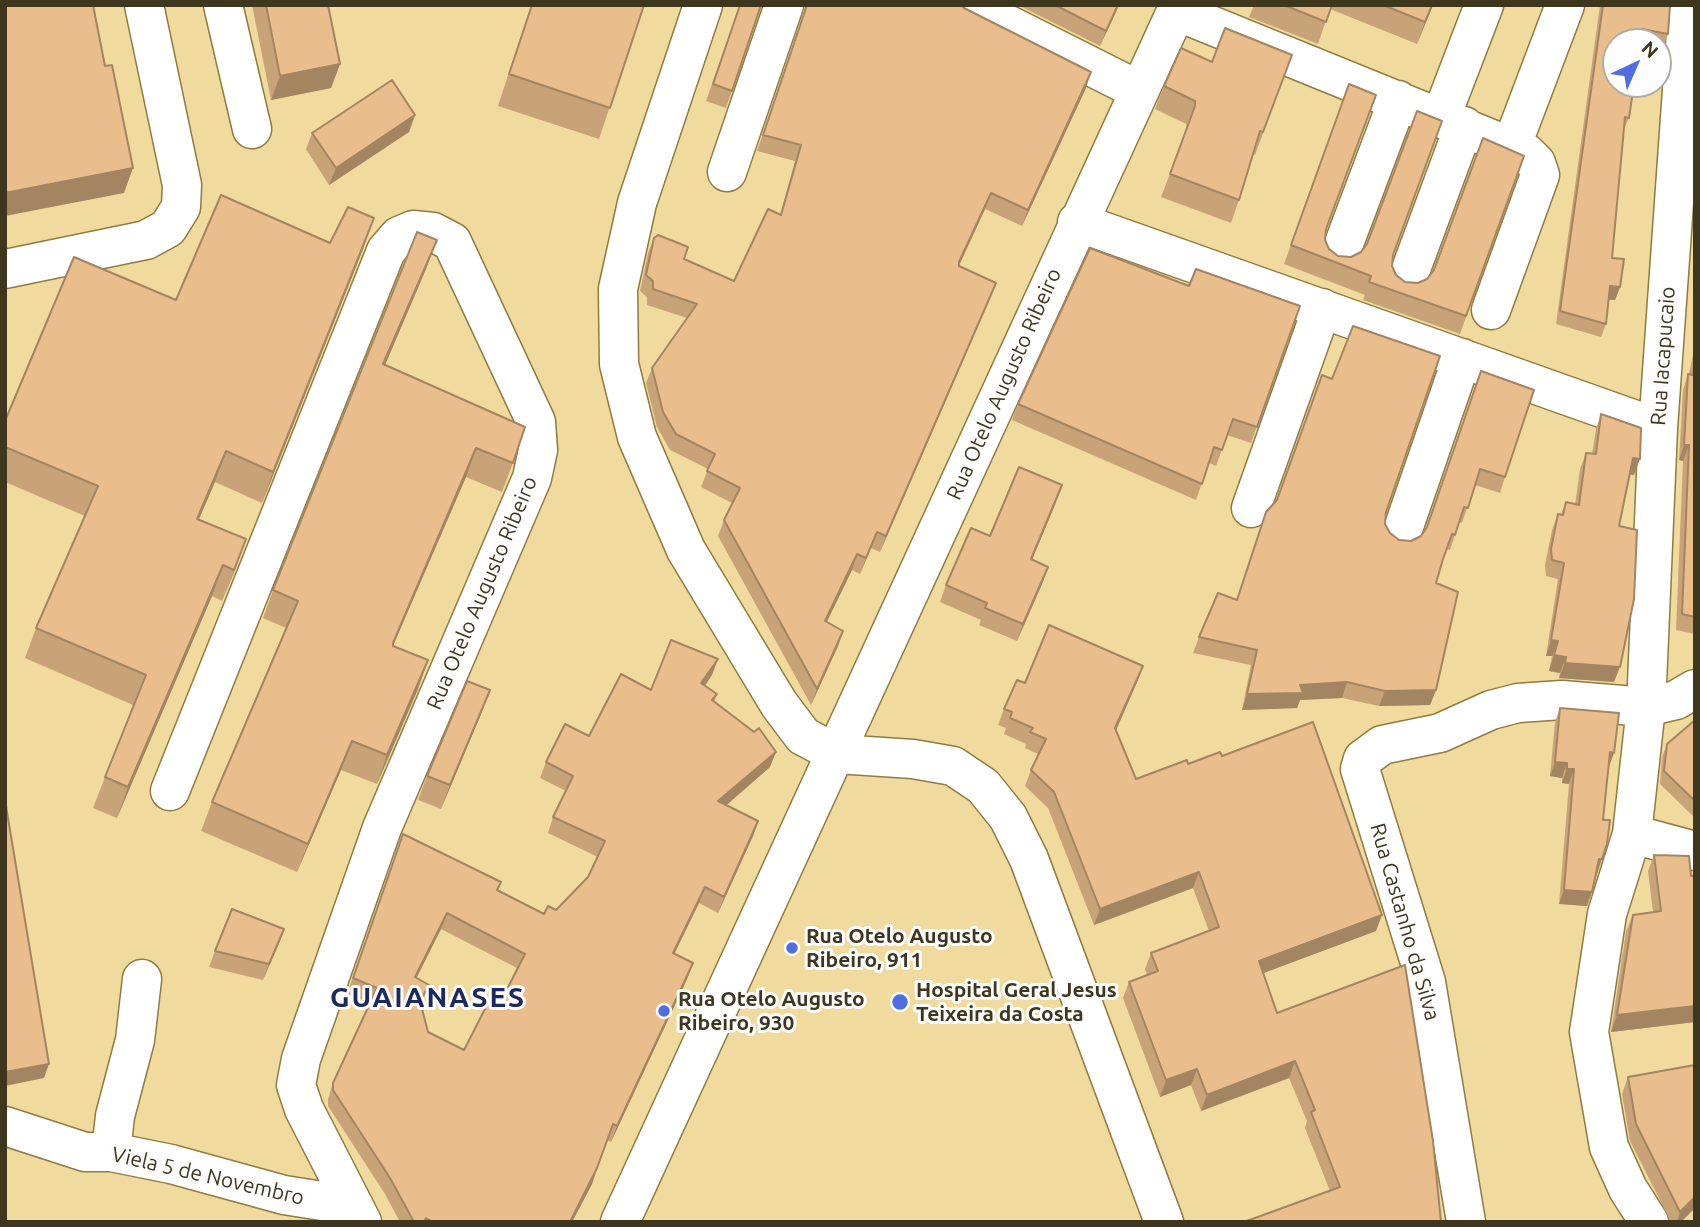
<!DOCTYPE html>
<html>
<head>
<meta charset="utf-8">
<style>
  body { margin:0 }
  #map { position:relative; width:1700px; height:1227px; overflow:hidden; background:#f1da9d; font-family:Ubuntu,sans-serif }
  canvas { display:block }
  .frame { position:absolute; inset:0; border:7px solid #3f361e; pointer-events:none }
  .north { position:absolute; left:1602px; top:28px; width:70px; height:70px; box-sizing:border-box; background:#fdfdfd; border:2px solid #b1ada4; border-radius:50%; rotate:44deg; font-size:19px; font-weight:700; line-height:28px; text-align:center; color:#3f361e }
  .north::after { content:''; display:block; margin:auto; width:24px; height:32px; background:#516de2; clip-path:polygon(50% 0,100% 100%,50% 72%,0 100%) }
</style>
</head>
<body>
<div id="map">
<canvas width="1700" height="1227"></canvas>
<div class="frame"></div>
<div class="north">N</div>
</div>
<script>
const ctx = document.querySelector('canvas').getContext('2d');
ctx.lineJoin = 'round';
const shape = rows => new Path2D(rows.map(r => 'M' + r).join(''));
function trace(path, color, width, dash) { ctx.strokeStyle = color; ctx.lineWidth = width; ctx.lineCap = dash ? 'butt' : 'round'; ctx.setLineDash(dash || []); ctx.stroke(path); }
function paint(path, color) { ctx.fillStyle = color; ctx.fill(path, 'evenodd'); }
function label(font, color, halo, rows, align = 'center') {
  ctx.font = font + ' Ubuntu,sans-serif'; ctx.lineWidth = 6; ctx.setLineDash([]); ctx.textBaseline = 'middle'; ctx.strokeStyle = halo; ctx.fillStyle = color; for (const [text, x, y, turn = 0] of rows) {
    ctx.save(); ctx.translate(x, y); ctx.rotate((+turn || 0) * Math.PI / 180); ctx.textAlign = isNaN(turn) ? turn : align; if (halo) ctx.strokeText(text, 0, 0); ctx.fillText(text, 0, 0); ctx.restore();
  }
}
const minor = shape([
  [223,5,252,129],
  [703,5,637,203,618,289,619,364,637,437,686,550,779,704,803,736,837,754,913,759,953,766,983,786,1008,817,1029,859,1164,1222],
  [969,5,1138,90],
  [1688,5,1658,428,1646,707,1632,834,1695,851],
  [1176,11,1526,153,1536,163,1540,175,1491,310],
  [1441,117,1484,5],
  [1512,145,1565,5],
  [727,172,784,5],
  [1077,222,1658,428],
  [1340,254,1398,100],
  [5,269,146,240,168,228,181,207,182,185,144,5],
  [1407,280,1464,126],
  [1251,508,1322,308],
  [1401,535,1462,358],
  [170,791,386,251,399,236,413,230,433,232,452,242,536,422,538,450,532,478,382,828,301,1059,296,1085,304,1109,362,1222],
  [1632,834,1607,914,1589,1032,1609,1147,1628,1189,1649,1222],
  [5,1126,85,1152,111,1152,171,1164,284,1195,354,1206],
  [111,1152,115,1116,135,1040,142,979],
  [620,1222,1179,5],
  [1466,1222,1426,982,1360,769,1363,759,1382,745,1440,733,1491,710,1518,703,1562,700,1646,707,1676,700,1695,689]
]);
trace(minor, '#907b40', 41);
trace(minor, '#fff', 38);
paint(shape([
  [252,5,328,5,340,64,331,88,271,100],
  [531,5,644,5,599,139,498,106],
  [740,5,761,5,726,108,706,101],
  [804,5,961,5,1086,88,1022,226,985,209,959,266,990,298,880,552,871,548,860,574,852,570,827,621,843,631,838,646,811,705,718,536,724,520,732,503,701,487,708,469,670,450,657,427,646,383,652,368,687,318,647,305,647,297,640,291,648,253,654,238,684,259,734,281,780,215,795,161,757,151,805,12],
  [1018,5,1119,5,1100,46],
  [1254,5,1433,5,1417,44,1330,9,1318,44,1249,17],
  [1600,5,1670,5,1668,34,1663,48,1658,46,1658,42,1616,42,1629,118,1623,131,1612,258,1620,287,1615,300,1608,300,1606,324,1601,337,1556,324],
  [1292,55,1255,155,1253,154,1239,200,1231,223,1161,197,1187,129,1186,124,1155,109,1164,86,1212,62],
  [1349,84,1326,229,1325,240,1329,249,1338,256,1351,257,1393,255,1392,266,1396,275,1405,282,1418,283,1427,279,1524,156,1460,334,1363,300,1365,295,1284,264],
  [415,115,409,132,329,185,306,149,312,133],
  [330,243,363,249,262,503,215,482,199,519,246,539,222,601,212,596,117,818,93,808,133,705,25,658,36,628,85,516,5,482,5,421,176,300],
  [426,269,385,365,513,463,502,492,466,477,393,646,418,689,377,784,341,770,297,872,201,831,212,802,286,628,263,618,273,590],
  [1189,286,1300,306,1251,443,1227,435,1216,466,1209,463,1196,500,1012,420,1018,404],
  [1695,344,1695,634,1676,630,1683,461,1679,460,1683,390,1688,374,1689,374],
  [1481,371,1505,477,1500,493,1475,485,1462,523,1459,522,1450,550,1446,549,1436,583,1436,690,1430,705,1379,706,1342,698,1300,700,1297,708,1242,710,1251,665,1193,653,1199,637,1236,600,1386,512,1385,524,1390,533,1399,540,1411,541,1421,536,1427,528],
  [1601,414,1634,475,1630,474,1619,526,1614,682,1559,678,1560,673,1549,671,1552,656,1546,656,1558,579,1546,576,1545,565,1552,530,1558,514,1561,514,1566,502,1575,505,1580,469,1586,453,1592,454,1596,429],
  [1056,502,1032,560,1048,567,1042,584,1017,641,979,625,981,620,940,602,946,585],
  [1143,666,1137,682,1116,730,1136,779,1188,764,1222,756,1376,931,1263,973,1277,1013,1441,1222,1330,1191,1305,1128,1307,1121,1289,1078,1201,1111,1191,1085,1160,1097,1123,998,1129,982,1147,975,1145,969,1151,953,1209,931,1193,888,1094,925,1048,808,1025,786,1031,770,1038,754,1025,748,1026,744,1004,734,1006,728,998,725,1004,709,1025,683],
  [712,675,705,686,717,694,714,702,770,767,726,805,758,821,753,836,718,913,699,903,674,954,693,963,687,979,611,1142,607,1140,592,1184,572,1222,400,1222,385,1194,328,1106,328,1099,333,1083,370,1003,347,994,403,834,501,882,498,891,544,914,556,910,588,877,598,857,548,833,553,817,566,791,540,778,546,762,589,736,651,690],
  [441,929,517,968,499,1005,464,1050,428,1032,421,1004,429,985,416,978],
  [1560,708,1609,767,1597,874,1587,906,1559,904,1569,784,1562,783,1562,778,1550,776,1555,722],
  [481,714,441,809,418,800,427,776],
  [1695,720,1695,818,1660,784,1662,757,1667,744],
  [1654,855,1691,876,1695,875,1695,1022,1611,1032,1626,931,1633,915,1653,912,1648,871],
  [284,929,263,980,209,967,215,951],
  [1695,1065,1681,1222,1671,1222,1630,1141,1622,1094,1628,1077]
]), '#c8a378');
paint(shape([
  [1118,5,1119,5,1100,46,1106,31],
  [1432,5,1433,5,1417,44,1425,22],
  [340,64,331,88,271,100,280,76],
  [1091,72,1086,88,1022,226,1028,210],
  [415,115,409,132,329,185,336,168],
  [133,168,124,193,5,216,5,193],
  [991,193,985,209,953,278,959,262],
  [374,218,363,249,262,503,273,472],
  [437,240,426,269,373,393,383,364],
  [996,283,990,298,880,552,886,536],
  [1610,286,1620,287,1615,300,1605,299],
  [1684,445,1689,445,1683,461,1679,460],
  [476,448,466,477,382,671,393,643],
  [226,451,215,482,186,549,197,519],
  [1633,458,1640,459,1634,475,1627,474],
  [1062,485,1056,502,1025,576,1031,559],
  [877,532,871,548,860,574,866,558],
  [246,539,235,570,222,601],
  [857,554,852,570,820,636,825,621],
  [223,565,212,596,117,818,128,787],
  [1048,567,1042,584,1017,641,1023,624],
  [843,631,838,646,811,705,817,689],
  [1551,640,1558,641,1552,656,1546,656],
  [1554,655,1566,657,1560,673,1549,671],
  [718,659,712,675,695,699,701,683],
  [428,660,418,689,377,784,387,755],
  [1565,663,1620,667,1614,682,1559,678],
  [1143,666,1137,682,1110,744,1115,728],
  [1347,682,1342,698,1300,700,1297,708,1242,710,1247,694,1300,685],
  [490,690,481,714,441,809,450,785],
  [1436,690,1430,705,1379,706,1385,691],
  [352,741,341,770,297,872,308,844],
  [776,752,770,767,713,817,718,801],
  [1610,752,1614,753,1609,767],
  [1555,762,1567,763,1562,778,1550,776],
  [1567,769,1574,769,1569,784,1562,783],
  [758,821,753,836,718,913,724,897],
  [1599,859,1602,859,1597,874,1594,873],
  [1199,872,1193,888,1094,925,1100,909],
  [705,887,699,903,667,969,673,953],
  [1564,890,1592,892,1587,906,1559,904],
  [447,913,441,929,409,993,415,977],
  [1382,915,1376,931,1253,977,1259,961],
  [284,929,278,946,263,980,269,964],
  [693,963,687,979,611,1142,617,1126],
  [1695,1006,1695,1022,1611,1032,1617,1015],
  [1295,1061,1289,1078,1201,1111,1207,1095],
  [49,1064,44,1078,5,1086,5,1072],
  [1197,1069,1191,1085,1160,1097,1166,1080],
  [597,1168,592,1184,572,1222,570,1222],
  [1695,1197,1695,1208,1681,1222,1677,1222,1680,1212]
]), '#a38562');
const building = shape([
  [5,5,93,5,105,66,112,65,133,168,5,193,5,5],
  [266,5,328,5,340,64,280,76,266,5],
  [532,5,644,5,610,108,509,74,532,5],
  [740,5,761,5,732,91,713,84,740,5],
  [807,5,961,5,964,8,1091,72,1028,210,991,193,959,262,959,266,996,283,886,536,877,532,866,558,857,554,825,621,843,631,817,689,724,520,740,488,707,471,715,454,676,434,663,412,652,368,697,304,653,289,653,281,646,275,654,238,658,235,688,247,684,259,734,281,768,209,781,215,801,145,763,135,807,5],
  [1055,5,1118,5,1106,31,1055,5],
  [1284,5,1332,5,1326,22,1284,5],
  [1383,5,1432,5,1425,22,1383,5],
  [1603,5,1670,5,1668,34,1642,29,1640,42,1616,42,1616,84,1634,84,1629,118,1625,117,1612,258,1624,259,1620,287,1610,286,1606,324,1560,311,1603,5],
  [1225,28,1292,55,1263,132,1260,131,1239,200,1170,174,1195,106,1195,101,1164,86,1181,48,1212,62,1225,28],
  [392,80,415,115,336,168,312,133,392,80],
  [1349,84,1376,95,1326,229,1325,240,1329,249,1338,256,1351,257,1361,252,1367,244,1417,111,1442,121,1393,255,1392,266,1396,275,1405,282,1418,283,1427,279,1434,270,1483,138,1524,156,1466,316,1369,282,1371,276,1291,245,1349,84],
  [221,195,330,243,348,207,374,218,273,472,226,451,197,519,246,539,234,570,223,565,128,787,105,777,146,675,36,628,98,486,5,447,5,421,74,257,176,300,221,195],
  [417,232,437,240,383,364,525,427,513,463,476,448,393,643,393,646,428,660,387,755,352,741,308,844,212,802,298,601,273,590,417,232],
  [1090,248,1189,286,1196,269,1300,306,1257,427,1233,419,1222,450,1214,447,1202,484,1018,404,1090,248],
  [1353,326,1440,356,1386,512,1385,524,1390,533,1399,540,1411,541,1421,536,1427,527,1481,371,1534,390,1505,477,1480,469,1468,508,1464,507,1455,535,1452,534,1443,559,1436,583,1458,592,1436,690,1385,691,1347,682,1300,685,1303,693,1247,694,1257,650,1199,637,1218,593,1237,600,1266,512,1277,500,1322,375,1332,379,1353,326],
  [1695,360,1695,617,1682,614,1689,445,1684,445,1688,374,1693,375,1695,360],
  [1601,414,1641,428,1640,459,1633,458,1619,526,1637,530,1634,599,1620,667,1565,663,1566,657,1554,655,1558,641,1551,640,1564,563,1552,560,1551,549,1558,514,1563,515,1566,502,1579,505,1586,453,1596,454,1601,414],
  [1019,467,1062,485,1031,559,1048,567,1023,624,985,608,987,603,946,585,971,528,990,536,1019,467],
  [1049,625,1143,666,1115,728,1136,779,1187,760,1188,764,1220,752,1222,756,1313,722,1382,915,1259,961,1277,1013,1405,965,1433,1141,1441,1222,1244,1222,1340,1187,1311,1112,1315,1110,1295,1061,1207,1095,1197,1069,1166,1080,1129,982,1158,971,1151,953,1219,927,1199,872,1100,909,1054,792,1031,770,1046,739,1030,732,1033,728,1010,718,1012,712,1004,709,1017,680,1025,683,1049,625],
  [671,640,718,659,701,683,717,694,712,700,754,732,759,728,776,752,718,801,758,821,724,897,705,887,673,953,693,963,617,1126,613,1124,597,1168,570,1222,433,1222,426,1218,424,1222,414,1222,390,1178,333,1090,333,1083,377,988,353,978,403,834,501,882,497,890,544,914,548,906,556,910,588,877,605,841,553,817,573,776,546,762,565,724,589,736,621,674,651,690,671,640],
  [447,913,525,954,499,1005,489,1001,464,1050,428,1032,420,1001,429,985,415,977,447,913],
  [467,681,490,690,450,785,427,776,467,681],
  [1560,708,1619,713,1614,753,1610,752,1603,820,1610,820,1607,844,1602,859,1599,859,1592,892,1564,890,1574,769,1567,769,1567,763,1555,762,1560,708],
  [1695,720,1695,801,1664,771,1667,744,1695,720],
  [5,800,49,1064,5,1072,5,800],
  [1654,855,1689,856,1691,876,1695,875,1695,1006,1617,1015,1633,915,1661,911,1654,855],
  [232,909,284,929,269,964,215,951,232,909],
  [1695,1065,1695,1197,1680,1212,1636,1124,1628,1077,1695,1065]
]);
paint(building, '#e9be8c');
trace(building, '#a38562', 2);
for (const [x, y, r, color] of [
  [792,948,7,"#516de2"],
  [900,1002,9,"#516de2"],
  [664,1011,7,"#516de2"]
]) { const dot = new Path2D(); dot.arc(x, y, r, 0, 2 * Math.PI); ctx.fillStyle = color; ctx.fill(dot); trace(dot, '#fdfdfd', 2.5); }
label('21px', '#3f361e', '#fdfdfd', [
  ["Rua Iacapucaio",1663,356,-86],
  ["Rua Otelo Augusto Ribeiro",1004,384,-66],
  ["Rua Otelo Augusto Ribeiro",482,593,-67],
  ["Rua Castanho da Silva",1405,922,74],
  ["Viela 5 de Novembro",208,1176,13]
]);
label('bold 21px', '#3f361e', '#fdfdfd', [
  ["Rua Otelo Augusto",806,936],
  ["Ribeiro, 911",806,960],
  ["Hospital Geral Jesus",916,990],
  ["Teixeira da Costa",916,1014],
  ["Rua Otelo Augusto",678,999],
  ["Ribeiro, 930",678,1023]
], 'left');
ctx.letterSpacing = '2px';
label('bold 28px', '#1c2860', '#fdfdfd', [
  ["GUAIANASES",428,998]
]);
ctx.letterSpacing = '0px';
</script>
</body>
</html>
